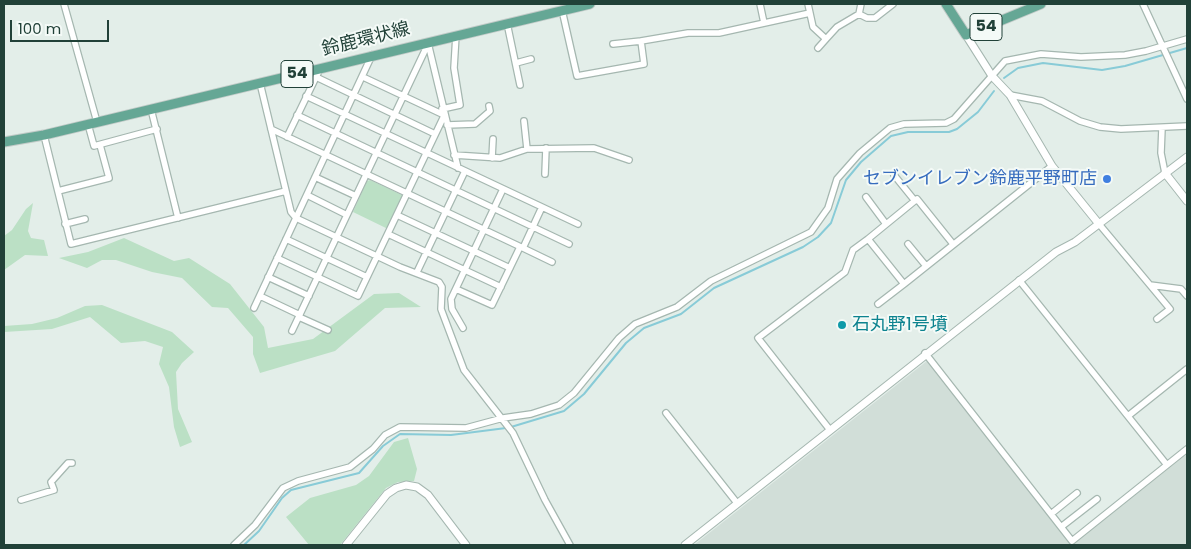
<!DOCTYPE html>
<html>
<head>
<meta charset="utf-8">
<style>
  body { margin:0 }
  #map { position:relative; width:1191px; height:549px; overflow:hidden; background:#e3eee9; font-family:Poppins,sans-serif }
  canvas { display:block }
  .frame { position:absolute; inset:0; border:5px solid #214138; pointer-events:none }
  .scale { position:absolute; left:10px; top:20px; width:99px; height:22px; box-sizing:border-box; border:2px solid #214138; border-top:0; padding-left:6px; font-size:15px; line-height:18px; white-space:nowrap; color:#214138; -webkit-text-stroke:4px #f4faf7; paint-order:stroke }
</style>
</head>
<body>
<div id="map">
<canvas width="1191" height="549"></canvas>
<div class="frame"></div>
<div class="scale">100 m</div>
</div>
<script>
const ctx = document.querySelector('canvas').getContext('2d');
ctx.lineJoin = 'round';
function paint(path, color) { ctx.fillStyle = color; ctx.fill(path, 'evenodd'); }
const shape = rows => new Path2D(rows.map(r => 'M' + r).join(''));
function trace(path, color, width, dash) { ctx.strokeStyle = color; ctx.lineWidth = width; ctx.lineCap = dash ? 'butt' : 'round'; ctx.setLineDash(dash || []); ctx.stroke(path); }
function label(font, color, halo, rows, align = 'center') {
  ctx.font = font + ' Poppins,"Noto Sans JP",sans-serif'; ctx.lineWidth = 4; ctx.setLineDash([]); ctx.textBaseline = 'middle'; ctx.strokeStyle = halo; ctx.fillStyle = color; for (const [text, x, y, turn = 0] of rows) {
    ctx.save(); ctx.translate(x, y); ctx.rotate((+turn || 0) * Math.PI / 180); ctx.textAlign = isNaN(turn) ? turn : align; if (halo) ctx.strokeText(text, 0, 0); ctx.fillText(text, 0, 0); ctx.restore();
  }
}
paint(shape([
  [927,361,1072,545,1187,454,1187,545,694,545]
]), '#d1ded8');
paint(shape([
  [370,180,402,195,403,198,388,229,353,212,367,181],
  [33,203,28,231,31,238,44,240,48,256,25,255,4,270,4,236,12,230,26,209],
  [124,238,174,261,189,258,230,284,264,327,268,348,313,339,374,294,399,293,421,307,385,308,335,351,260,373,253,354,253,337,228,308,212,307,182,278,152,272,116,260,102,260,87,268,59,258,88,252],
  [102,305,172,332,194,352,182,363,176,372,178,409,192,442,180,447,174,427,169,387,159,364,163,347,145,341,121,343,90,317,52,329,4,332,4,326,32,324,57,318,85,306],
  [408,438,417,469,414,481,398,482,386,488,340,545,309,545,286,517,310,498,356,485,369,476,394,442]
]), '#bbe0c5');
trace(shape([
  [1004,78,1018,68,1043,63,1102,70,1125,66,1187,48],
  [511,427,564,411,584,394,626,343,644,328,681,314,714,288,803,247,818,237,831,223,846,180,861,162,891,136,908,132,949,132,957,129,978,112,994,91],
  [244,545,259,531,282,498,291,490,359,473,383,446,400,434,451,435,506,428]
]), '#88cbd7', 2);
const minor = shape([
  [64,4,97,122],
  [760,4,764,23],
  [808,4,813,27,826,39,837,27,859,14,867,18,875,18,893,4],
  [1143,4,1187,99],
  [562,10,577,76,644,64,641,41,688,33,719,33,810,13],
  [859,14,861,4],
  [507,23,520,85],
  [428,43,458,168],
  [613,44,641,41],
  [818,48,826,39],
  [516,63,531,59],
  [316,77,435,134],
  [363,77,444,115],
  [260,83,291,212,296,218,400,267,439,282,442,287,441,309,464,370,513,433,545,500,570,545],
  [1010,95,1042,101,1080,121,1100,127,1121,129,1187,126],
  [151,109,178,218],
  [442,109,460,105,454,68,456,35],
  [297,115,569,244],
  [524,121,527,149],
  [88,124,94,146,157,129],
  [447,125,475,124,490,111,489,106],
  [1162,128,1161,153,1165,173],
  [271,129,523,248,542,207,306,96],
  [44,135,71,244,286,191],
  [287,137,318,73],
  [454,155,500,158,527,149,594,148,629,160],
  [492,158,493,139],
  [545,174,546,148],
  [894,175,915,201],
  [315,177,356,196],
  [58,191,109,178,100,145],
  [307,195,347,215],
  [866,197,886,224],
  [542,207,578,224],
  [397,215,510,268],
  [65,224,85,219],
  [1099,224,1150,285,1181,289,1187,296],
  [388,234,501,287],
  [286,239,367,277],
  [868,239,917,199,953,244],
  [908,244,926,266],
  [523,248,552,262],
  [277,258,358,296,444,116],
  [417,272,465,171],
  [268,277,309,296],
  [1019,280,1167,465],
  [1150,285,1170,309,1157,319],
  [456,289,492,305,520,247],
  [260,296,300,315],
  [878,304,904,284],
  [254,308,372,55],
  [299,317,328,330],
  [463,328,452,309,451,299,503,189],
  [292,331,428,44],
  [925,353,1072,541,1187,449],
  [666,413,737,503],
  [1128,416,1187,369],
  [830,430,758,338,845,272,853,250,868,239,904,284,1052,166],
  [21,500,54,490,51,482,68,463,72,463],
  [1051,514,1077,493],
  [1061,527,1097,499],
  [234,545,255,525,283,488,298,481,350,467,373,449,385,435,400,427,466,428,503,418,531,414,559,405,574,393,619,338,635,324,677,307,711,281,811,232,828,208,837,179,860,153,890,128,904,124,946,123,954,119,1005,61,1041,54,1081,57,1125,55,1146,51,1187,39]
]);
const tertiary = shape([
  [966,35,992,76,1010,95,1052,166,1099,224],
  [1165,173,1187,201],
  [346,545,387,494,396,488,406,485,417,487,428,495,466,545],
  [685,545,1056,252,1075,242,1187,157]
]);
const primary = shape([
  [946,4,966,35,1041,4],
  [4,142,44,135,590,4]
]);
trace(minor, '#a5b7b0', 8);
trace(tertiary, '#a5b7b0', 9);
trace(primary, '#c1cac7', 11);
trace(minor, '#fff', 5.5);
trace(tertiary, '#fff', 7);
trace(primary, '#65a795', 9);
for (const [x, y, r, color] of [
  [1107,179,5,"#3f7fe0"],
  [842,325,5,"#0f9aa8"]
]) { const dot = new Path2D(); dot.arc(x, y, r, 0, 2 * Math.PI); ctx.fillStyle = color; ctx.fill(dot); trace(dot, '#f4faf7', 2); }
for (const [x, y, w] of [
  [986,27,32],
  [297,74,32]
]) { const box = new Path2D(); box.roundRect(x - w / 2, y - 13.5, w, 27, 4); ctx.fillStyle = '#f4faf7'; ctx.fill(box); trace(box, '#214138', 1); }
label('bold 16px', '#214138', null, [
  ["54",986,27],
  ["54",297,74]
]);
label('18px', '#214138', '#f4faf7', [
  ["鈴鹿環状線",366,40,-14]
]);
label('18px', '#366cbe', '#f4faf7', [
  ["セブンイレブン鈴鹿平野町店",1097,179]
], 'right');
label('18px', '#0d838f', '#f4faf7', [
  ["石丸野1号墳",852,325]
], 'left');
</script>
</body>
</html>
